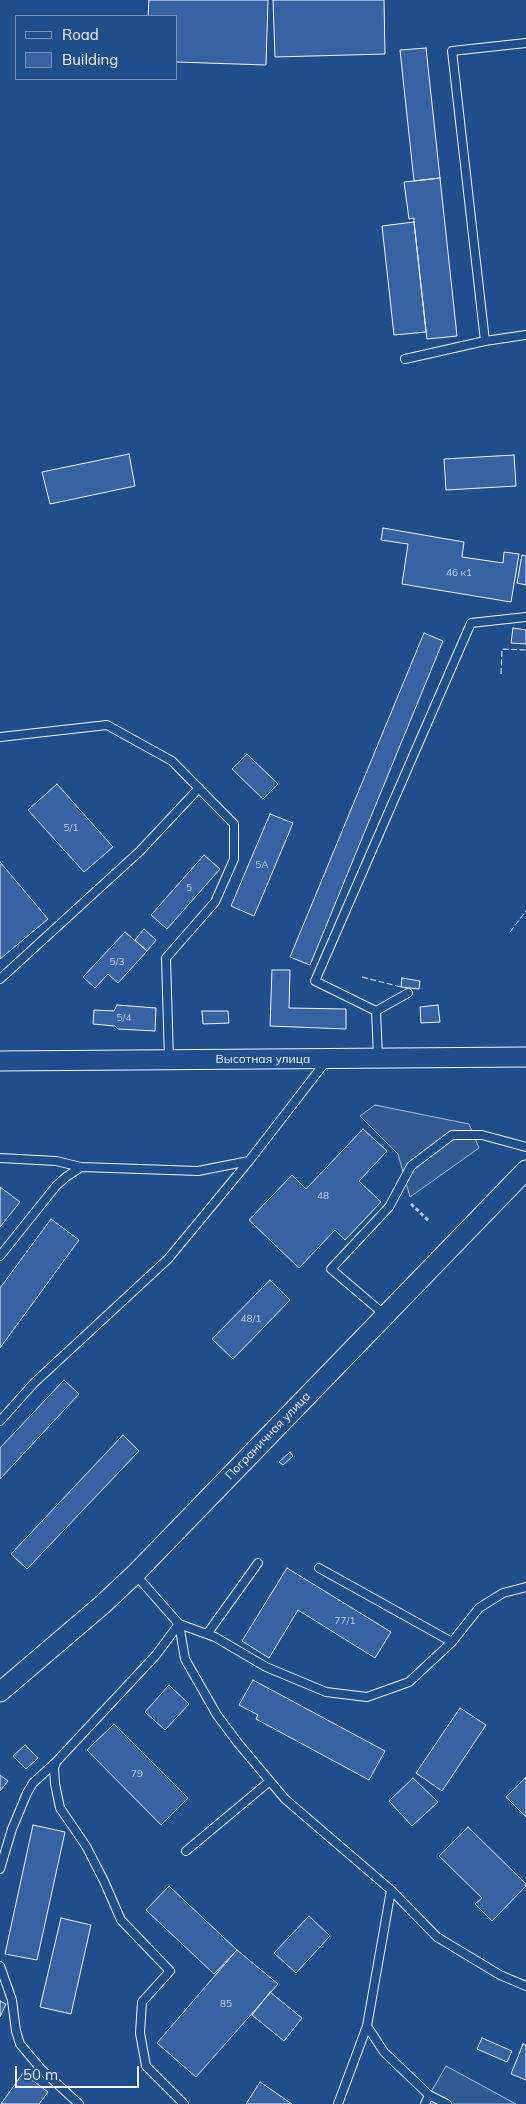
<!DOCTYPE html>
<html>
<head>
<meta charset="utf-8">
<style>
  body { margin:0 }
  #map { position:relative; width:526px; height:2104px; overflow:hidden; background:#1f4e8c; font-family:Mulish,sans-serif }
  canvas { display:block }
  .legend { position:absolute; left:15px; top:15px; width:162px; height:65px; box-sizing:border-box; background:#1f4e8c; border:1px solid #7391ba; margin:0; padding:6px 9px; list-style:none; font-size:15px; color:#f2f6ff }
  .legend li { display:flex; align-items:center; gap:10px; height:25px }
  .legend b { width:25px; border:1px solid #7391ba }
  .scale { position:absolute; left:15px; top:2066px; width:124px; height:22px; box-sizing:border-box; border:2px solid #f2f6ff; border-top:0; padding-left:6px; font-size:15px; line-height:18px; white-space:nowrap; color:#f2f6ff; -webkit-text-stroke:4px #1f4e8c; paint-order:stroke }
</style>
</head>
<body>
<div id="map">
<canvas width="526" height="2104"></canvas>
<ul class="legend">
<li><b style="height:6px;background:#1f4e8c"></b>Road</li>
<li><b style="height:14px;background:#3563a3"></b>Building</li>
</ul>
<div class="scale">50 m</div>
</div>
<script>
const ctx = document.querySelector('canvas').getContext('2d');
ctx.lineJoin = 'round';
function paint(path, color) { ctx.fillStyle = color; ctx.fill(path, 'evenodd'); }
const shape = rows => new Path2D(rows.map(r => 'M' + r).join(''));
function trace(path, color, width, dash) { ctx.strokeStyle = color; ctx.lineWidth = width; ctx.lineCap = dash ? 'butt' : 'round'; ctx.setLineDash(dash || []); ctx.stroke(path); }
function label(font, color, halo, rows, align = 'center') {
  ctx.font = font + ' Mulish,sans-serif'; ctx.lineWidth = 4; ctx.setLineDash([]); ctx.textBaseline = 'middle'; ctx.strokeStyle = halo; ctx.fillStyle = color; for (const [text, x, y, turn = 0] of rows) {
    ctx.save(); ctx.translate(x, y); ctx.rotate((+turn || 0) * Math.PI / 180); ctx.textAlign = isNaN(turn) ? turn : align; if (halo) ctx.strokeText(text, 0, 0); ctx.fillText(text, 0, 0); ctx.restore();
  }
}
const parking = shape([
  [375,1105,469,1124,479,1148,410,1197,398,1154,360,1116,375,1105],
  [446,2066,516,2104,424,2104,446,2066]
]);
paint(parking, '#305b95');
trace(parking, '#a8bbd7', 1);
const building = shape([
  [149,0,268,0,266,65,176,62,176,16,148,16,149,0],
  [273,0,384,0,385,54,275,57,273,0],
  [426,48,440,178,414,181,400,50,426,48],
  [440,178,457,336,427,339,414,222,414,218,409,219,404,182,440,178],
  [414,222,426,332,394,335,382,226,414,222],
  [129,454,135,486,50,504,42,472,129,454],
  [514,455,516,486,446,490,444,459,514,455],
  [383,528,464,542,462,557,503,563,504,552,519,554,511,602,402,584,408,544,381,540,383,528],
  [522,555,526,556,526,585,517,583,522,555],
  [513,628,526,630,526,644,511,643,513,628],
  [424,633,443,641,310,965,290,957,424,633],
  [247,754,278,784,263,799,232,769,247,754],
  [57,784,113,847,84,872,28,810,57,784],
  [270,814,293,823,254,916,231,906,270,814],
  [204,855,220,869,167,929,151,915,204,855],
  [0,862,48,919,0,959,0,862],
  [144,929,156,940,147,951,135,940,144,929],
  [125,932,147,951,118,983,108,974,95,988,83,977,125,932],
  [272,970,290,970,289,1008,346,1009,346,1029,270,1026,272,970],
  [402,978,420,981,419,989,401,987,402,978],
  [117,1005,156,1008,155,1031,118,1029,115,1026,93,1024,94,1010,114,1011,117,1005],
  [438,1005,440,1022,421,1023,420,1007,438,1005],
  [202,1011,228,1011,229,1023,203,1024,202,1011],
  [363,1129,387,1151,359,1181,381,1202,345,1240,335,1230,299,1268,249,1220,292,1175,306,1189,363,1129],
  [0,1187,20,1202,0,1227,0,1187],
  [51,1219,79,1240,0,1348,0,1288,51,1219],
  [270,1280,290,1300,233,1359,212,1339,270,1280],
  [64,1380,79,1394,0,1479,0,1448,64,1380],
  [123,1435,139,1451,27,1569,11,1554,123,1435],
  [290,1452,293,1456,283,1465,279,1462,290,1452],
  [287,1568,391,1632,375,1658,298,1610,269,1658,242,1641,287,1568],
  [253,1680,385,1751,369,1780,256,1719,258,1715,239,1705,253,1680],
  [169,1685,189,1704,165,1730,145,1712,169,1685],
  [460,1708,486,1725,442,1791,416,1773,460,1708],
  [114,1724,188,1798,161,1825,87,1750,114,1724],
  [25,1745,38,1758,26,1769,13,1756,25,1745],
  [0,1775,8,1781,0,1791,0,1775],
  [526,1777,526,1817,506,1797,526,1777],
  [413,1778,438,1802,412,1826,389,1801,413,1778],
  [33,1825,65,1832,37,1960,5,1954,33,1825],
  [468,1827,526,1884,526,1886,492,1921,475,1904,482,1898,439,1856,468,1827],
  [169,1886,237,1950,214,1974,146,1910,169,1886],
  [309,1916,330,1936,296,1973,274,1953,309,1916],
  [61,1918,91,1925,71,2014,40,2007,61,1918],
  [237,1950,278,1984,196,2077,157,2043,237,1950],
  [270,1992,302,2018,284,2041,252,2015,270,1992],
  [0,2001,6,2004,0,2017,0,2001],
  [482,2038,512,2051,507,2062,477,2049,482,2038],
  [523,2044,526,2045,526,2080,511,2074,523,2044],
  [23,2073,48,2092,39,2104,1,2104,23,2073],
  [260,2082,292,2104,246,2104,260,2082]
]);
paint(building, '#3563a3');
trace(building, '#f2f6ff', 1);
const service = shape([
  [485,341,452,51,526,43],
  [405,359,485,341,526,335],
  [0,737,107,725,172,761,234,824,234,859,215,902,166,958,169,1060],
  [0,979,140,851,199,788],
  [376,1011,408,993],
  [378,1057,376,1011,315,981,471,623,526,617],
  [0,1158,56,1161,81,1167,198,1171,249,1161],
  [0,1256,56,1186,66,1177,81,1167],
  [385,1315,331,1269,389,1207,411,1166,452,1135,482,1135,526,1147],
  [0,1421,34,1383,168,1259,249,1161,327,1060],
  [319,1568,452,1642],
  [135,1574,179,1624,185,1659,217,1715,238,1743,285,1799,391,1890,367,2026,338,2104],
  [207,1634,258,1563],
  [186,1851,270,1781],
  [0,1869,12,1829,27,1793,33,1783,56,1762],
  [391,1890,437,1937,500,1975,526,1986],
  [0,1966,12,2000,16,2031,20,2044,41,2069,79,2104],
  [367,2026,384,2052,429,2095,425,2104],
  [429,2095,447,2104],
  [184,2104,146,2066,140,2033,142,2002,170,1971,121,1920,104,1881,86,1846,60,1808,55,1784,54,1768,56,1762,156,1655,179,1624,215,1637,266,1667,326,1692,367,1697,409,1682,452,1642,479,1608,503,1593,526,1587]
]);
const tertiary = shape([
  [0,1061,526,1057],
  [0,1692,102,1605,135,1574,526,1170]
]);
trace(service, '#f2f6ff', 10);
trace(tertiary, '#f2f6ff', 21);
trace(shape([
  [411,1204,429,1221]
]), '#b3c4dc', 3, [4, 2.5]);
trace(service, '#1f4e8c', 8);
trace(tertiary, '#1f4e8c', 19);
trace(shape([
  [501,674,502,649,526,650],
  [510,932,526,911],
  [362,977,401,987]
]), '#f2f6ff', 1, [6, 2.5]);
label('10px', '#c3d1e8', null, [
  ["46 к1",459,573],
  ["5/1",71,828],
  ["5А",262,865],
  ["5",189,888],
  ["5/3",117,962],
  ["5/4",124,1018],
  ["48",323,1196],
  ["48/1",251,1319],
  ["77/1",345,1621],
  ["79",137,1774],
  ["85",226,2004]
]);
label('12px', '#f2f6ff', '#1f4e8c', [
  ["Высотная улица",263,1059],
  ["Пограничная улица",268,1436,-46]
]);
</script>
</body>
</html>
